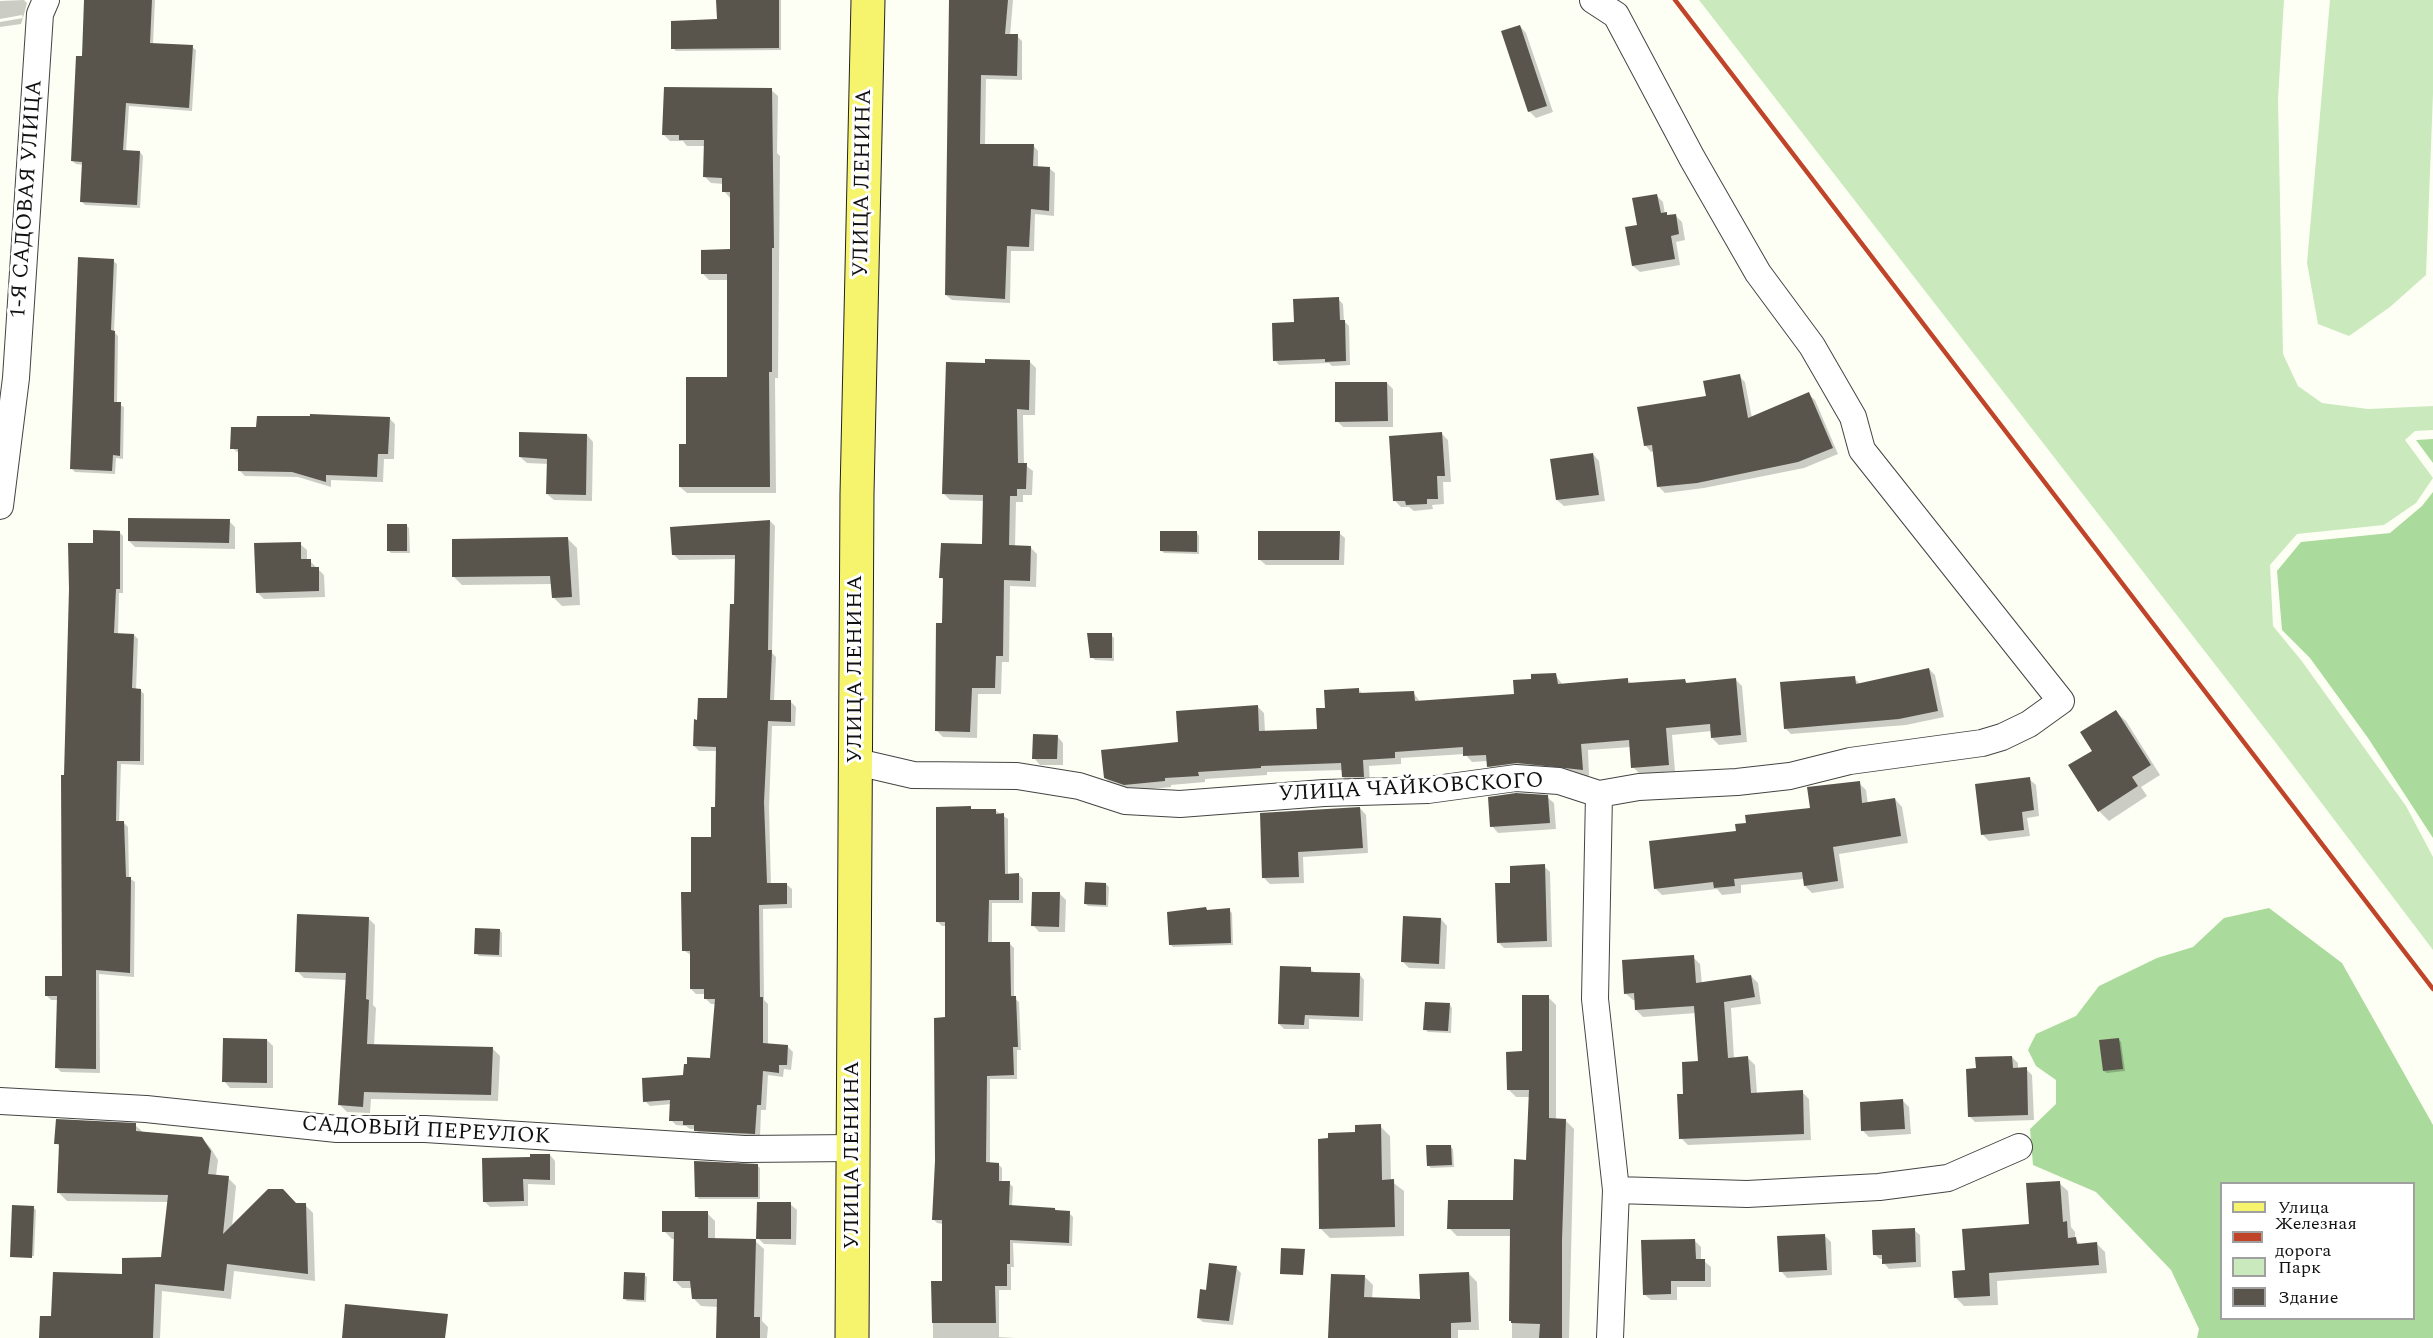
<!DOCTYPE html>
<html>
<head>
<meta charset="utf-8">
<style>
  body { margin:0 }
  #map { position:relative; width:2433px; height:1338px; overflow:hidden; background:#fefff4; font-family:Spectral,serif }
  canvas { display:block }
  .legend { position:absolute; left:2220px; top:1182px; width:195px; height:138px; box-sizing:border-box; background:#fff; border:2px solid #a0a0a0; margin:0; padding:8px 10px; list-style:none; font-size:18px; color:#111 }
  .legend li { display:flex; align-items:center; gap:12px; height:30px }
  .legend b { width:30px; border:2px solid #a0a0a0 }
</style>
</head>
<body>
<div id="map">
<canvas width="2433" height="1338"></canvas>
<ul class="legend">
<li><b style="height:8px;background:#f6f36d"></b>Улица</li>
<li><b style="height:8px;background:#c04429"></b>Железная дорога</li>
<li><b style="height:16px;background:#caeabd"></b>Парк</li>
<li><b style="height:16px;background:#59554d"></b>Здание</li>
</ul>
</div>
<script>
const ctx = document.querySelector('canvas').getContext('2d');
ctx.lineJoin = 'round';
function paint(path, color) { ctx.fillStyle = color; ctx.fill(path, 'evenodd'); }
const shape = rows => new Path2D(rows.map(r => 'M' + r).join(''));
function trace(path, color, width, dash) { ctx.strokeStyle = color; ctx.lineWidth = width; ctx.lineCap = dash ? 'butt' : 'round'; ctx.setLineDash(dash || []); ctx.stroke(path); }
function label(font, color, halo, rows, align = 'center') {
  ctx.font = font + ' Spectral,serif'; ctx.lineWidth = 6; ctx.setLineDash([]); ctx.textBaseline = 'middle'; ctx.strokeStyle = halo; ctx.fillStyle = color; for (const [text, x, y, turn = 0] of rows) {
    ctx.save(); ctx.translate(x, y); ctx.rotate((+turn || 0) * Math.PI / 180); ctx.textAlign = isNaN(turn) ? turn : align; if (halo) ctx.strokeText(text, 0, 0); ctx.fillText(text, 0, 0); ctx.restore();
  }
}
paint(shape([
  [1699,0,2284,0,2278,99,2283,354,2298,386,2322,403,2368,409,2433,406,2433,430,2415,431,2405,440,2433,478,2416,503,2384,525,2297,534,2270,565,2273,626,2301,660,2406,806,2433,857,2433,950,2276,743],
  [2330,0,2433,0,2433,94,2426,275,2390,307,2349,336,2318,324,2307,263]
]), '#caeabd');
paint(shape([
  [2433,439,2433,463,2416,440],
  [2433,492,2433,838,2368,738,2310,658,2282,630,2277,571,2301,542,2390,533,2422,506],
  [2269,908,2342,963,2433,1125,2433,1338,2197,1338,2199,1329,2171,1270,2096,1192,2033,1165,2030,1129,2056,1104,2056,1080,2036,1066,2028,1050,2036,1034,2076,1016,2099,986,2157,958,2193,947,2224,918],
  [2222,1184,2414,1184,2414,1318,2222,1318]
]), '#abda9d');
paint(shape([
  [24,0,27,3,23,18,22,15,0,19,0,1],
  [85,0,155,0,153,44,192,47,196,50,192,111,129,106,126,152,140,152,143,156,140,208,85,205,82,202,84,165,76,164,72,161,84,58],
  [718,0,781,0,781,50,676,51,673,48,718,21],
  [950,0,1013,0,1010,36,1017,36,1022,41,1022,80,986,79,985,145,1033,145,1038,151,1038,168,1049,168,1055,173,1054,216,1035,214,1034,251,1011,251,1010,303,952,300,946,295],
  [23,18,21,24,0,27,0,22],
  [1520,26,1526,33,1553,112,1536,118,1529,111],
  [771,90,778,96,777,153,780,156,778,378,775,378,776,493,687,493,680,487,729,378,728,280,709,280,703,274,732,251,730,198,724,191,724,184,711,183,705,177,705,146,687,146,683,141,670,141,663,134],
  [1657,196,1663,202,1665,214,1669,217,1675,215,1682,222,1685,240,1676,242,1680,265,1640,272,1633,266,1639,226],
  [113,261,117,264,114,332,118,336,117,404,124,407,123,459,116,458,115,474,75,472,72,469],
  [1338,299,1343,304,1344,321,1349,326,1350,365,1332,366,1329,363,1279,365,1275,360,1295,323],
  [1029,361,1036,368,1035,415,1023,415,1024,464,1033,471,1032,495,1023,495,1023,502,1016,502,1015,547,1030,547,1037,554,1036,587,1010,586,1009,662,1002,662,1001,694,978,694,977,738,943,737,937,731,943,624,944,581,941,577,983,546,985,501,950,500,943,493,986,364],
  [1739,376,1745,382,1752,418,1808,394,1815,400,1838,454,1804,468,1704,488,1665,493,1659,487,1655,451,1651,452,1645,445],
  [1387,383,1393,389,1393,427,1343,427,1337,421],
  [389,418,395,424,394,459,384,459,383,482,331,480,331,487,298,477,245,476,239,470,240,454,232,448,258,429],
  [1442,434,1448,440,1451,482,1443,482,1444,504,1432,505,1433,509,1414,511,1409,507,1401,507,1395,501],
  [587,435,593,442,592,501,554,500,547,494,548,464,527,463,520,457],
  [1593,454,1599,461,1605,501,1564,506,1557,500],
  [229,521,235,527,235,549,135,547,129,541],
  [770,521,775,526,772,653,776,657,774,701,791,702,796,707,795,726,772,726,769,808,771,885,786,884,792,889,792,908,763,909,764,1000,768,1004,768,1045,788,1047,793,1052,791,1070,784,1069,783,1077,768,1075,766,1110,761,1110,760,1138,701,1135,695,1129,690,1129,686,1126,676,1125,671,1120,672,1104,650,1106,645,1101,711,1060,716,1004,711,1004,706,999,706,994,696,994,691,989,691,955,683,950,693,893,713,838,716,808,718,751,699,751,694,746,699,721,728,700,736,606,736,559,679,560,674,555],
  [406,525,409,528,410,553,391,553,388,550],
  [119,532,123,536,123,593,119,593,118,635,134,635,138,639,136,690,140,690,144,694,144,765,121,764,119,823,124,823,128,827,129,878,135,882,134,977,99,974,100,1073,61,1072,57,1068,58,1000,51,1000,47,996,64,977,65,777,94,545],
  [1197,533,1199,536,1199,554,1164,553,1161,550],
  [1339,533,1345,538,1344,565,1266,565,1260,560],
  [568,539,577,548,580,605,562,606,553,597,552,584,462,585,453,576],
  [300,544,307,550,307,561,310,561,324,575,325,597,264,599,257,592],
  [1111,635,1114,638,1114,661,1095,660,1092,657],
  [1929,669,1935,675,1944,717,1906,725,1791,734,1785,728,1854,678,1861,685],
  [1555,675,1563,685,1627,679,1633,685,1685,681,1688,684,1735,679,1742,686,1747,742,1719,745,1712,738,1712,731,1672,735,1675,771,1640,774,1633,767,1631,747,1588,750,1589,776,1525,769,1495,773,1488,766,1488,761,1472,762,1465,754,1401,758,1401,764,1369,766,1370,783,1350,784,1343,777,1343,770,1267,772,1267,775,1205,779,1205,782,1171,785,1171,787,1132,791,1112,785,1105,778,1257,706,1264,713,1265,732,1318,731,1327,709,1359,690,1363,694,1413,692,1420,702,1515,695,1532,680],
  [2116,712,2126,721,2160,775,2141,787,2147,796,2109,821,2099,811,2094,751],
  [1057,736,1063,743,1063,765,1040,765,1034,758],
  [2029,779,2036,785,2039,816,2027,818,2030,836,1989,841,1983,835],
  [1859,783,1866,790,1868,804,1895,799,1902,807,1908,843,1839,854,1844,888,1812,893,1805,886,1804,879,1741,885,1741,893,1722,895,1717,889,1662,895,1655,888,1737,832,1811,810],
  [1547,797,1554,803,1556,829,1498,833,1492,826],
  [970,808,973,811,996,811,1008,819,1008,875,1019,875,1023,879,1023,903,992,903,992,944,1010,944,1014,948,1014,998,1019,1002,1021,1050,1017,1050,1017,1079,990,1079,990,1164,998,1164,1002,1168,1002,1183,1009,1183,1013,1187,1012,1207,1055,1209,1058,1212,1069,1213,1073,1217,1072,1246,1013,1243,1014,1267,1011,1267,1011,1290,999,1290,999,1337,1015,1338,933,1338,933,1283,943,1283,943,1224,937,1223,933,1219,947,1019,946,926,942,926,938,922],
  [1360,808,1366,815,1368,853,1303,857,1304,883,1270,884,1264,878,1262,814],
  [1544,866,1550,872,1552,947,1504,948,1498,942,1512,884],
  [1106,884,1109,887,1108,907,1088,906,1085,903],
  [1059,893,1066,900,1065,932,1039,932,1033,925],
  [1188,910,1229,910,1232,913,1233,945,1173,947,1170,944],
  [368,918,375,925,373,1005,376,1008,374,1046,492,1048,500,1056,498,1101,371,1099,370,1113,347,1112,340,1105,347,980,304,978,297,971],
  [1441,919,1447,926,1445,969,1409,968,1402,961],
  [500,930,502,933,502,957,479,956,476,953],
  [1693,957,1700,964,1702,984,1751,976,1758,983,1761,1004,1731,1008,1734,1059,1748,1058,1755,1065,1757,1094,1802,1092,1809,1099,1811,1140,1688,1145,1681,1138,1685,1095,1699,1062,1696,1013,1643,1017,1636,1010,1636,1000,1633,1000,1625,993],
  [1310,969,1315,973,1360,975,1364,980,1363,1021,1309,1019,1309,1029,1284,1029,1279,1024],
  [1548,997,1556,1005,1556,1120,1566,1121,1574,1129,1569,1338,1512,1338,1512,1236,1457,1236,1449,1228,1515,1201,1528,1161,1530,1097,1516,1097,1508,1089],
  [1450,1005,1452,1008,1451,1033,1428,1032,1425,1029],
  [2118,1039,2121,1042,2125,1071,2107,1073,2104,1071],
  [267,1040,273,1046,273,1088,230,1088,224,1081],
  [2012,1057,2018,1063,2018,1069,2026,1069,2032,1075,2034,1120,1975,1122,1969,1116,1977,1070],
  [1903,1101,1909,1107,1911,1134,1869,1137,1863,1131],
  [135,1125,144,1133,202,1139,210,1147,218,1160,216,1176,228,1178,236,1186,232,1227,296,1204,305,1205,313,1213,315,1281,234,1271,231,1299,162,1291,160,1338,41,1338,52,1318,124,1275,162,1259,169,1202,67,1201,59,1193,61,1148,56,1143],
  [1380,1126,1390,1136,1391,1181,1404,1191,1404,1236,1330,1238,1320,1228,1357,1133],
  [1450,1146,1453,1149,1454,1167,1431,1168,1428,1165],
  [550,1155,555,1161,555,1185,528,1184,528,1206,490,1207,484,1201,531,1159],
  [757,1165,760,1168,760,1199,699,1199,696,1196],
  [2059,1183,2068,1191,2071,1227,2075,1232,2075,1239,2081,1245,2097,1244,2105,1252,2107,1273,1997,1281,1998,1305,1964,1306,1956,1298,1966,1271,2031,1225],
  [790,1204,797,1210,796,1245,764,1244,758,1238],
  [33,1207,36,1210,34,1256,12,1255],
  [707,1213,715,1221,715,1240,755,1241,764,1249,762,1321,768,1327,767,1338,717,1338,718,1307,701,1306,693,1298,692,1288,682,1288,674,1280,675,1239,672,1239,664,1231],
  [1914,1230,1920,1235,1921,1267,1889,1269,1884,1263,1884,1259,1880,1259,1874,1254],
  [1824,1235,1831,1242,1832,1275,1787,1278,1781,1271],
  [1694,1240,1701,1247,1701,1261,1704,1261,1711,1267,1711,1287,1677,1287,1677,1300,1651,1300,1644,1294],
  [1236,1268,1241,1273,1233,1325,1203,1322,1198,1318,1207,1291],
  [1469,1274,1477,1282,1479,1330,1458,1330,1458,1338,1330,1338,1365,1277,1373,1285,1372,1299,1422,1300],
  [644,1275,647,1277,646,1302,627,1301,624,1298]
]), '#0003');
paint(shape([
  [84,0,152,0,150,43,193,45,189,108,126,103,123,150,140,151,137,205,80,202,82,162,71,161,76,56,82,56],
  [716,0,779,0,779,48,671,49,671,21,717,19],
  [949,0,1008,0,1005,34,1018,34,1017,76,981,75,980,144,1034,144,1033,166,1050,167,1049,211,1031,209,1029,247,1007,246,1005,299,945,295],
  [1520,25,1547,106,1528,112,1501,31],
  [664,87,772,88,774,248,772,248,772,372,769,372,770,487,679,487,679,444,686,444,686,377,727,377,727,274,701,274,701,250,730,249,730,192,722,192,722,178,703,177,704,140,679,140,679,135,662,135],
  [1657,194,1661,213,1667,212,1667,215,1676,214,1679,234,1671,236,1675,259,1632,266,1625,227,1637,225,1632,198],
  [78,257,114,259,111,330,115,331,114,402,121,402,120,456,113,455,112,471,70,469],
  [1339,297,1340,320,1345,320,1346,361,1325,362,1325,359,1273,361,1272,323,1294,322,1293,299],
  [985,359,1030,360,1029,410,1017,409,1018,463,1027,463,1026,489,1017,489,1017,496,1010,496,1009,545,1031,546,1030,581,1004,580,1003,656,996,656,995,688,972,688,970,732,935,731,936,623,942,623,943,578,939,578,941,543,982,544,983,495,942,494,946,362,985,363],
  [1740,374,1748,418,1809,392,1833,448,1798,462,1697,483,1657,487,1652,445,1644,446,1637,407,1706,396,1703,381],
  [1335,382,1387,382,1388,421,1335,422],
  [310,414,390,417,388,454,378,454,377,477,326,475,326,482,292,472,238,471,238,449,230,449,231,427,256,427,257,416,310,416],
  [519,432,587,434,586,495,546,494,547,459,519,457],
  [1442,432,1445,476,1437,476,1438,499,1427,499,1427,504,1406,505,1405,501,1393,501,1389,436],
  [1593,453,1599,495,1556,500,1550,459],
  [128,518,230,519,229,543,128,541],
  [770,520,768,650,772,650,770,700,791,700,791,722,768,721,764,802,767,883,787,883,787,904,759,905,760,997,763,997,763,1043,788,1045,787,1065,779,1065,779,1073,763,1071,761,1105,757,1105,755,1134,694,1131,694,1125,683,1125,683,1121,669,1121,670,1100,643,1102,642,1078,683,1075,684,1064,687,1064,687,1057,710,1058,715,999,704,999,704,989,690,989,690,951,682,951,681,892,691,892,691,837,711,837,711,807,715,807,716,747,693,746,694,719,697,720,698,698,727,698,730,604,734,604,735,555,672,555,670,527],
  [387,524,407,524,407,551,387,551],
  [93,530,120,531,120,589,116,589,114,633,134,634,132,688,141,689,140,761,117,761,116,821,124,821,126,877,131,877,130,973,96,970,96,1069,55,1068,57,996,45,996,45,976,62,976,61,775,64,775,69,589,68,543,93,543],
  [1160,531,1197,531,1197,552,1160,551],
  [1258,531,1340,531,1339,560,1258,560],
  [568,537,572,597,552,598,550,576,452,577,452,539],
  [301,542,301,559,311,559,311,567,319,567,319,591,256,593,254,543],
  [1087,633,1112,633,1112,658,1090,658],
  [1929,668,1938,711,1899,719,1784,729,1780,682,1855,676,1856,684],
  [1556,673,1558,684,1628,678,1628,683,1685,679,1686,683,1736,678,1741,735,1711,738,1710,724,1666,728,1669,765,1631,768,1629,740,1581,744,1583,770,1517,763,1487,767,1486,755,1463,756,1463,747,1395,752,1395,758,1363,760,1364,777,1342,777,1341,763,1261,766,1261,768,1198,772,1199,776,1165,778,1165,781,1124,785,1104,778,1101,750,1178,742,1176,711,1258,705,1259,731,1317,729,1316,708,1325,708,1324,690,1359,688,1359,693,1414,691,1415,701,1514,694,1513,680,1531,679,1531,674],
  [2116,710,2151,765,2132,777,2138,786,2098,812,2068,765,2092,751,2080,732],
  [1033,734,1058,735,1057,759,1032,759],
  [2030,777,2034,810,2022,812,2024,830,1981,835,1975,784],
  [1860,781,1862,803,1895,798,1901,836,1833,847,1838,881,1804,886,1802,872,1734,879,1735,886,1714,888,1713,882,1654,889,1649,841,1736,831,1735,824,1746,823,1745,815,1810,808,1807,787],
  [1516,793,1548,795,1550,823,1490,827,1488,797],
  [971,806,971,809,996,809,996,814,1004,813,1005,874,1019,873,1019,900,989,900,988,942,1010,942,1011,996,1016,996,1018,1047,1013,1047,1014,1075,987,1076,986,1162,999,1163,999,1181,1010,1181,1009,1205,1055,1208,1055,1210,1070,1211,1069,1243,1010,1240,1010,1264,1007,1264,1007,1286,995,1286,996,1323,932,1323,931,1281,942,1281,942,1220,932,1220,935,1161,934,1018,945,1017,945,922,936,922,936,807],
  [1360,807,1363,848,1298,852,1299,877,1262,878,1260,813],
  [1545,864,1547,941,1497,943,1495,883,1510,883,1510,866],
  [1085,882,1106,883,1106,905,1084,904],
  [1032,892,1060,892,1059,927,1031,926],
  [1206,907,1207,910,1230,908,1231,943,1169,945,1167,912],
  [297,914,369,917,366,999,369,1000,367,1044,493,1047,491,1095,364,1092,363,1107,338,1105,346,973,295,972],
  [1403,916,1441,918,1439,964,1401,962],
  [475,928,500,929,499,955,474,954],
  [1694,955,1696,983,1751,975,1755,997,1724,1002,1728,1058,1748,1056,1751,1093,1803,1090,1804,1134,1679,1139,1677,1094,1683,1094,1682,1062,1698,1061,1694,1006,1635,1010,1634,993,1624,994,1622,960],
  [1280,966,1311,967,1311,972,1360,973,1359,1017,1305,1015,1304,1025,1278,1024],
  [1522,995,1549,995,1549,1118,1566,1119,1562,1240,1562,1338,1539,1338,1540,1324,1511,1323,1511,1321,1509,1321,1510,1229,1447,1229,1448,1200,1513,1200,1514,1159,1526,1160,1529,1090,1507,1090,1506,1052,1522,1051],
  [1425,1002,1450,1003,1448,1031,1423,1030],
  [223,1038,267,1039,267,1083,222,1082],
  [2119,1038,2123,1069,2103,1071,2099,1040],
  [2012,1056,2013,1068,2027,1067,2028,1115,1968,1117,1966,1069,1976,1068,1975,1057],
  [1903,1099,1905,1129,1861,1131,1860,1102],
  [56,1119,136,1123,136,1131,202,1137,211,1151,208,1174,229,1176,223,1234,268,1189,283,1189,296,1203,306,1203,308,1274,227,1264,224,1291,155,1284,153,1338,39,1338,40,1316,51,1316,53,1272,122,1274,122,1258,161,1257,168,1195,57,1193,59,1144,54,1144],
  [1381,1124,1382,1180,1394,1179,1395,1227,1319,1229,1318,1139,1328,1138,1328,1133,1355,1132,1355,1125],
  [1426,1145,1451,1145,1452,1165,1427,1166],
  [530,1154,550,1154,550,1180,523,1179,524,1201,483,1202,482,1158,530,1157],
  [694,1161,758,1164,758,1197,695,1197],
  [2060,1181,2063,1222,2067,1221,2068,1238,2076,1237,2077,1244,2097,1242,2099,1265,1989,1273,1990,1296,1954,1298,1952,1271,1965,1270,1962,1229,2029,1224,2026,1183],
  [757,1202,791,1202,791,1239,756,1239],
  [12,1205,34,1206,32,1258,10,1257],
  [662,1211,708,1211,708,1238,756,1239,754,1317,760,1317,760,1338,716,1338,717,1299,692,1299,690,1281,673,1281,674,1232,662,1232],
  [1915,1228,1916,1262,1882,1264,1882,1255,1873,1255,1872,1230],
  [1825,1234,1827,1270,1779,1272,1777,1236],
  [1695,1239,1696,1259,1705,1259,1705,1281,1671,1281,1671,1294,1643,1295,1641,1240],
  [1281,1248,1305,1249,1303,1275,1280,1274],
  [1209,1263,1237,1266,1229,1321,1197,1318,1200,1289,1206,1290],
  [624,1272,645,1273,644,1300,623,1299],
  [1469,1272,1471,1322,1451,1323,1451,1338,1328,1338,1331,1274,1365,1275,1364,1297,1420,1299,1419,1274],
  [345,1304,448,1314,445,1338,342,1338]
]), '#59554d');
const street = shape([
  [0,506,16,378,40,14,46,0],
  [857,762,913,775,1017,776,1079,786,1125,801,1180,804,1324,793,1428,790,1516,778,1559,781,1599,794,1639,787,1737,782,1790,776,1850,761,1982,743,2002,737,2029,724,2061,701,1862,450,1853,417,1812,346,1758,273,1692,158,1616,15,1593,0],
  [1599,794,1595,999,1616,1190,1610,1338],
  [0,1101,146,1109,337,1129,425,1129,744,1149,853,1148],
  [1616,1190,1747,1194,1879,1187,1948,1178,2019,1147]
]);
const primary = shape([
  [852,1338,857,494,868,0]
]);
trace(street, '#444', 28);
trace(primary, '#222', 35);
trace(street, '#fff', 26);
trace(primary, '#f6f36d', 33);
trace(shape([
  [1675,0,2433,989]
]), '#c04429', 4.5);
label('22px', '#111', '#fff', [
  ["УЛИЦА ЛЕНИНА",864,183,-89],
  ["1-Я САДОВАЯ УЛИЦА",28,199,-86],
  ["УЛИЦА ЛЕНИНА",857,669,-90],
  ["УЛИЦА ЧАЙКОВСКОГО",1411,789,-3],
  ["САДОВЫЙ ПЕРЕУЛОК",426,1132,3],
  ["УЛИЦА ЛЕНИНА",854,1155,-90]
]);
</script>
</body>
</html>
